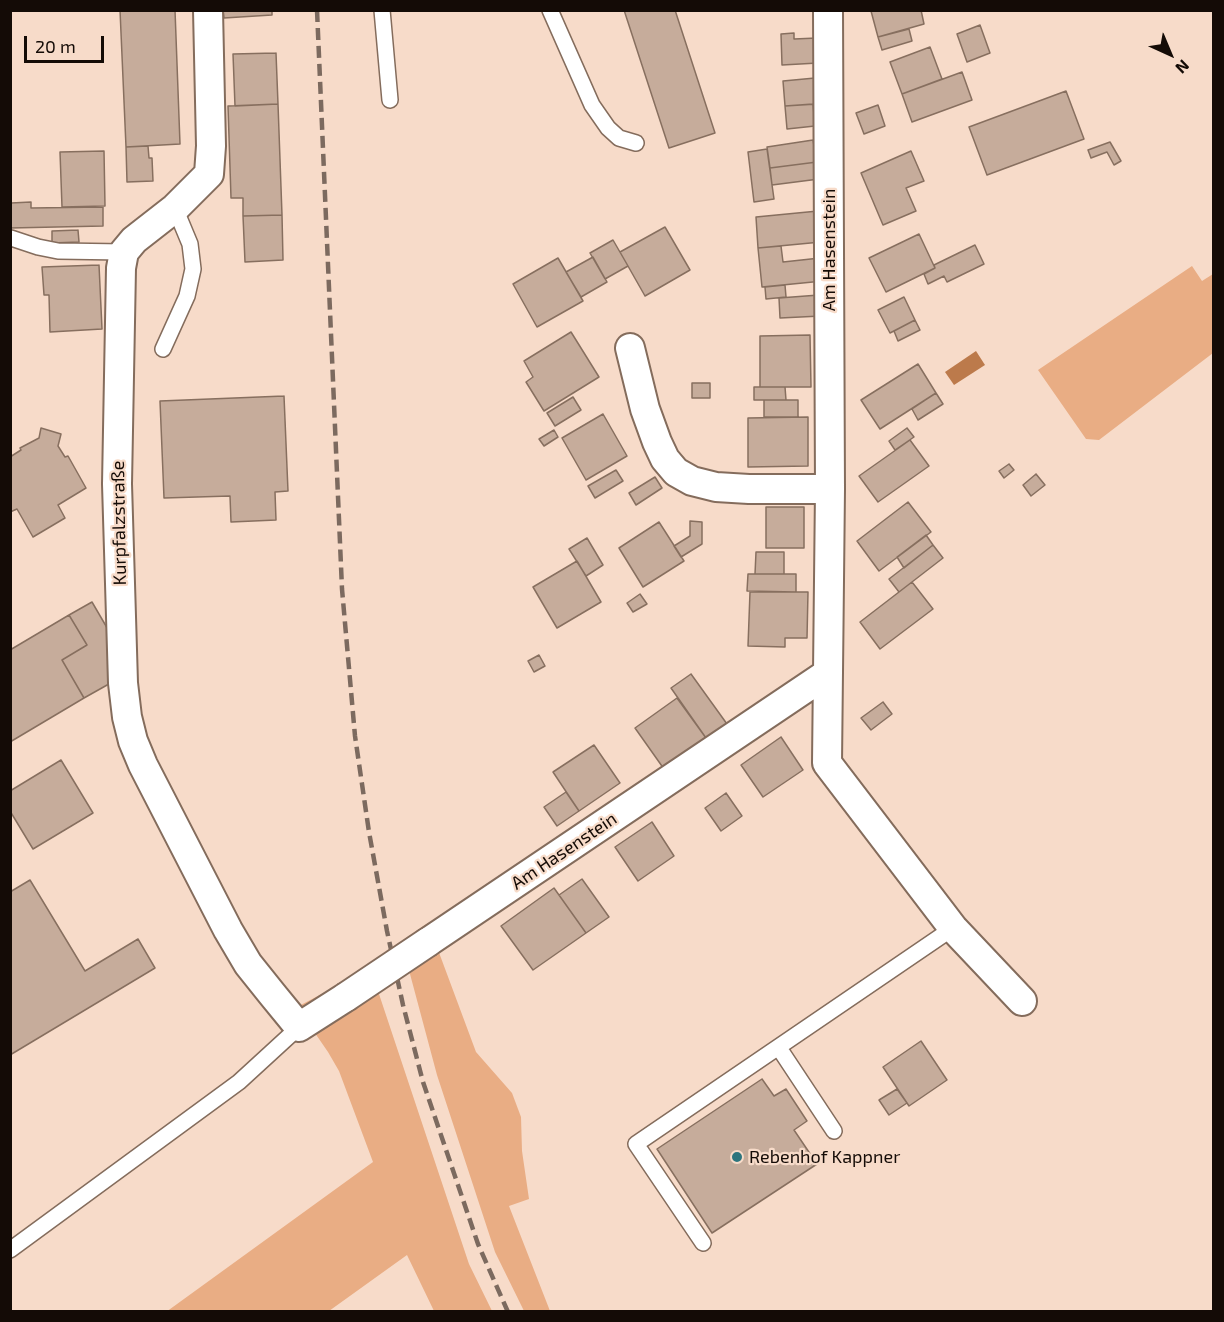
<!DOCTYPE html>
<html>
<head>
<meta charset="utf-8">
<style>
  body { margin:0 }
  #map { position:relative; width:1224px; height:1322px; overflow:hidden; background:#f7dbc9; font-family:"Exo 2",sans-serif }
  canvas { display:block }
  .frame { position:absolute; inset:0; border:12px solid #140b06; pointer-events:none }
  .north { position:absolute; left:1140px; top:24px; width:60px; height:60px; -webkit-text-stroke:4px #f7dbc9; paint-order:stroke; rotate:136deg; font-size:16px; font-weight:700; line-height:24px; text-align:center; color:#140b06 }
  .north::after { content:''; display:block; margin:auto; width:21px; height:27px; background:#140b06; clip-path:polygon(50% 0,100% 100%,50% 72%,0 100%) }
  .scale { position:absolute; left:24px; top:36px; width:80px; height:27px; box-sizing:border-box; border:3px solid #140b06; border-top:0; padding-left:8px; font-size:18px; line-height:21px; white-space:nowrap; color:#140b06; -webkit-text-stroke:4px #f7dbc9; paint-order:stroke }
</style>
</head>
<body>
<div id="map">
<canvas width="1224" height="1322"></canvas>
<div class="frame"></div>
<div class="north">N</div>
<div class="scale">20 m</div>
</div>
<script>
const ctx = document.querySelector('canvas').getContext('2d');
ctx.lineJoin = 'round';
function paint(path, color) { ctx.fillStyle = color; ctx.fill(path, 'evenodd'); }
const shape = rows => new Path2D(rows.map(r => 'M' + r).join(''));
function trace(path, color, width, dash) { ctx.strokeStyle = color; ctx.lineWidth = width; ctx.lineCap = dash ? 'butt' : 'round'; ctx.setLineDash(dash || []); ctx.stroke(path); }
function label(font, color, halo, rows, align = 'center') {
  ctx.font = font + ' "Exo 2",sans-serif'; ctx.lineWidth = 4.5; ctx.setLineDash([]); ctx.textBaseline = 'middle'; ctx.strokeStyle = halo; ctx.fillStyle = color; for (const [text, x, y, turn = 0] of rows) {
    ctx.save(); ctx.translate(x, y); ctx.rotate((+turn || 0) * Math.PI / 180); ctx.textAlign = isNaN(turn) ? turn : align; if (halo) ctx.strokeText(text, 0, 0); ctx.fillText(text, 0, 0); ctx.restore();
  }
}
paint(shape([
  [1192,266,1202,281,1213,274,1213,353,1099,440,1086,439,1038,370],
  [428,923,476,1052,512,1093,521,1117,522,1151,529,1199,509,1206,550,1311,524,1311,495,1252,437,1075,410,974,403,940],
  [374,960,378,991,469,1264,492,1311,434,1311,407,1255,329,1311,166,1312,373,1162,339,1071,328,1052,297,1007,333,988]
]), '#e9ad84');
paint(shape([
  [976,351,985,365,954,385,945,372]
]), '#bc7a4b');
const building = shape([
  [120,10,175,10,180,144,126,147,120,10],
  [223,10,272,10,272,15,224,18,223,10],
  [624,10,675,10,715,133,669,148,624,10],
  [921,10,924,24,878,37,871,11,921,10],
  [980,25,990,53,967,62,957,34,980,25],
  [909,29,912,41,882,50,878,37,909,29],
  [794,33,794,39,817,38,818,63,782,65,781,34,794,33],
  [930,47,942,79,902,94,890,62,930,47],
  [276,53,278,104,235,106,233,54,276,53],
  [962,72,972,100,912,122,902,94,962,72],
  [815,78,817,104,785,106,783,81,815,78],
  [1066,91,1084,139,987,175,969,127,1066,91],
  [278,104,282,215,243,216,243,198,231,198,228,106,278,104],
  [813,104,815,126,787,129,785,106,813,104],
  [878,105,885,126,864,134,856,113,878,105],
  [813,140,817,162,770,168,767,147,813,140],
  [1110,142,1121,161,1114,165,1107,152,1091,158,1088,150,1110,142],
  [148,146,149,158,152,158,153,181,127,182,126,147,148,146],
  [767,149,774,199,754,202,748,152,767,149],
  [104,151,105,206,62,207,60,152,104,151],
  [911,151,924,181,906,188,916,211,883,225,861,173,911,151],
  [817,162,819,179,772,185,770,168,817,162],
  [10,195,11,203,31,202,31,208,103,207,103,226,10,228,10,195],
  [818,211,821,242,758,248,756,217,818,211],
  [282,215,283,260,245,262,243,216,282,215],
  [665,227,690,270,645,296,620,252,665,227],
  [78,230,79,242,52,243,52,231,78,230],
  [919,234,935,268,886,292,869,258,919,234],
  [613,240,628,266,605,279,590,253,613,240],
  [975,245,984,264,947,282,944,276,928,284,924,274,935,268,934,265,975,245],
  [781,246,783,262,820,258,823,281,762,287,758,248,781,246],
  [593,257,607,282,581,297,566,272,593,257],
  [558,258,583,301,537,327,513,284,558,258],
  [99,265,102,329,50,332,49,295,44,295,42,267,99,265],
  [785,285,786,297,766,299,765,287,785,285],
  [819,295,821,316,780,318,779,298,819,295],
  [904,297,915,320,890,333,878,310,904,297],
  [915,320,920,330,898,341,894,331,915,320],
  [571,332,599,377,544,411,526,382,533,377,524,361,571,332],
  [810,335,811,387,760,387,760,336,810,335],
  [918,364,936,393,880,429,861,400,918,364],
  [692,383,710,383,710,398,692,398,692,383],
  [754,387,785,387,786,400,754,400,754,387],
  [936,393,943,404,918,420,912,409,936,393],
  [284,396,288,491,275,492,276,520,231,522,230,496,164,498,160,401,284,396],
  [573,397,581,410,555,426,547,413,573,397],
  [764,400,798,400,798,417,764,417,764,400],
  [603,414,627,456,586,480,562,438,603,414],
  [808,417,808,466,748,467,748,418,808,417],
  [41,428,61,434,58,446,65,457,68,456,86,488,58,505,65,518,33,537,17,509,10,512,10,457,21,450,20,448,39,438,41,428],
  [907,428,914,437,895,450,889,441,907,428],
  [554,430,558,437,544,446,539,439,554,430],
  [910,440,929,466,878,502,859,476,910,440],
  [1009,464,1014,470,1004,478,999,471,1009,464],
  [616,470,623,481,595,498,588,486,616,470],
  [1036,474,1045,485,1031,496,1023,485,1036,474],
  [655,477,662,488,636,505,629,493,655,477],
  [908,502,931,532,879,571,857,541,908,502],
  [766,507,804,507,804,548,766,548,766,507],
  [690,521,702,522,702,544,681,557,674,546,690,536,690,521],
  [659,522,684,561,643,587,619,548,659,522],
  [926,535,933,545,904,568,897,557,926,535],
  [587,538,603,565,586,576,569,549,587,538],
  [933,545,943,558,899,592,889,579,933,545],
  [756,552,784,552,784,574,755,574,756,552],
  [577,561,601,602,557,628,533,587,577,561],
  [748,574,796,574,796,592,747,591,748,574],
  [912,582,933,609,880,649,860,622,912,582],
  [750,592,808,592,807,638,785,638,785,647,748,646,750,592],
  [640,594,647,604,633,612,627,603,640,594],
  [92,602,113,638,116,680,84,698,62,660,87,645,69,615,92,602],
  [69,615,87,645,62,660,84,698,10,742,10,650,69,615],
  [539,655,545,666,534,672,528,661,539,655],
  [691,674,727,724,706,738,671,688,691,674],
  [677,698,706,738,664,769,635,728,677,698],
  [883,702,892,714,871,730,861,718,883,702],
  [781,737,803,770,763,797,741,765,781,737],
  [594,745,620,783,579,811,553,772,594,745],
  [61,760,93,813,33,849,10,811,10,791,61,760],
  [566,792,579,811,557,826,544,807,566,792],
  [726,793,742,816,721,831,705,808,726,793],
  [652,822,674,856,638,881,615,847,652,822],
  [582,879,609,917,586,933,559,895,582,879],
  [30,880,85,971,138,939,155,968,10,1055,10,892,30,880],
  [554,888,586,933,533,970,501,926,554,888],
  [921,1041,947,1080,909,1106,883,1067,921,1041],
  [762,1079,774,1096,786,1089,807,1121,794,1130,817,1164,712,1233,657,1149,762,1079],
  [897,1089,907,1103,889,1115,879,1100,897,1089]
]);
paint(building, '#c6ac9b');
trace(building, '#876f5f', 1.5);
const service = shape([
  [382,10,390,100],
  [550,10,592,105,608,128,619,138,636,143],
  [11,238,38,247,58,251,124,252],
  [163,349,187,296,193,269,190,244,175,208],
  [779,1048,834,1131],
  [703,1243,636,1144,953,928],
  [10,1250,239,1082,299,1027]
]);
const minor = shape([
  [208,10,211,146,209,174,175,208,134,240,124,252,121,268,117,484,123,683,127,717,133,741,143,765,228,930,248,964,272,994,299,1027,346,997],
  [828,10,830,489,827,763,953,928,1022,1001],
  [630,348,645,409,657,442,665,459,676,472,692,481,716,487,749,489,830,489],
  [428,942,828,673]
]);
trace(service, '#846c5c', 18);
trace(minor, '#846c5c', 32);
trace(service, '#fff', 15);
trace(minor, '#fff', 28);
trace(shape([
  [317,10,342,589,355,736,369,832,387,931,403,1005,423,1082,478,1244,508,1312]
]), '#7c6a5f', 4.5, [12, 6]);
const minorBridge = shape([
  [346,997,428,942]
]);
trace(minorBridge, '#846c5c', 32, []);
trace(minorBridge, '#fff', 28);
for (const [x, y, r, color] of [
  [737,1157,6,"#2d757e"]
]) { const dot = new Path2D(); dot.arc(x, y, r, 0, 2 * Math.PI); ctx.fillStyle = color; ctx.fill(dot); trace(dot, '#f7dbc9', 2); }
label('18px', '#140b06', '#f7dbc9', [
  ["Am Hasenstein",829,250,-90],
  ["Kurpfalzstraße",119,523,-91],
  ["Am Hasenstein",564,851,-34]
]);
label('18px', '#140b06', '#f7dbc9', [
  ["Rebenhof Kappner",749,1157]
], 'left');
</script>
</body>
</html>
